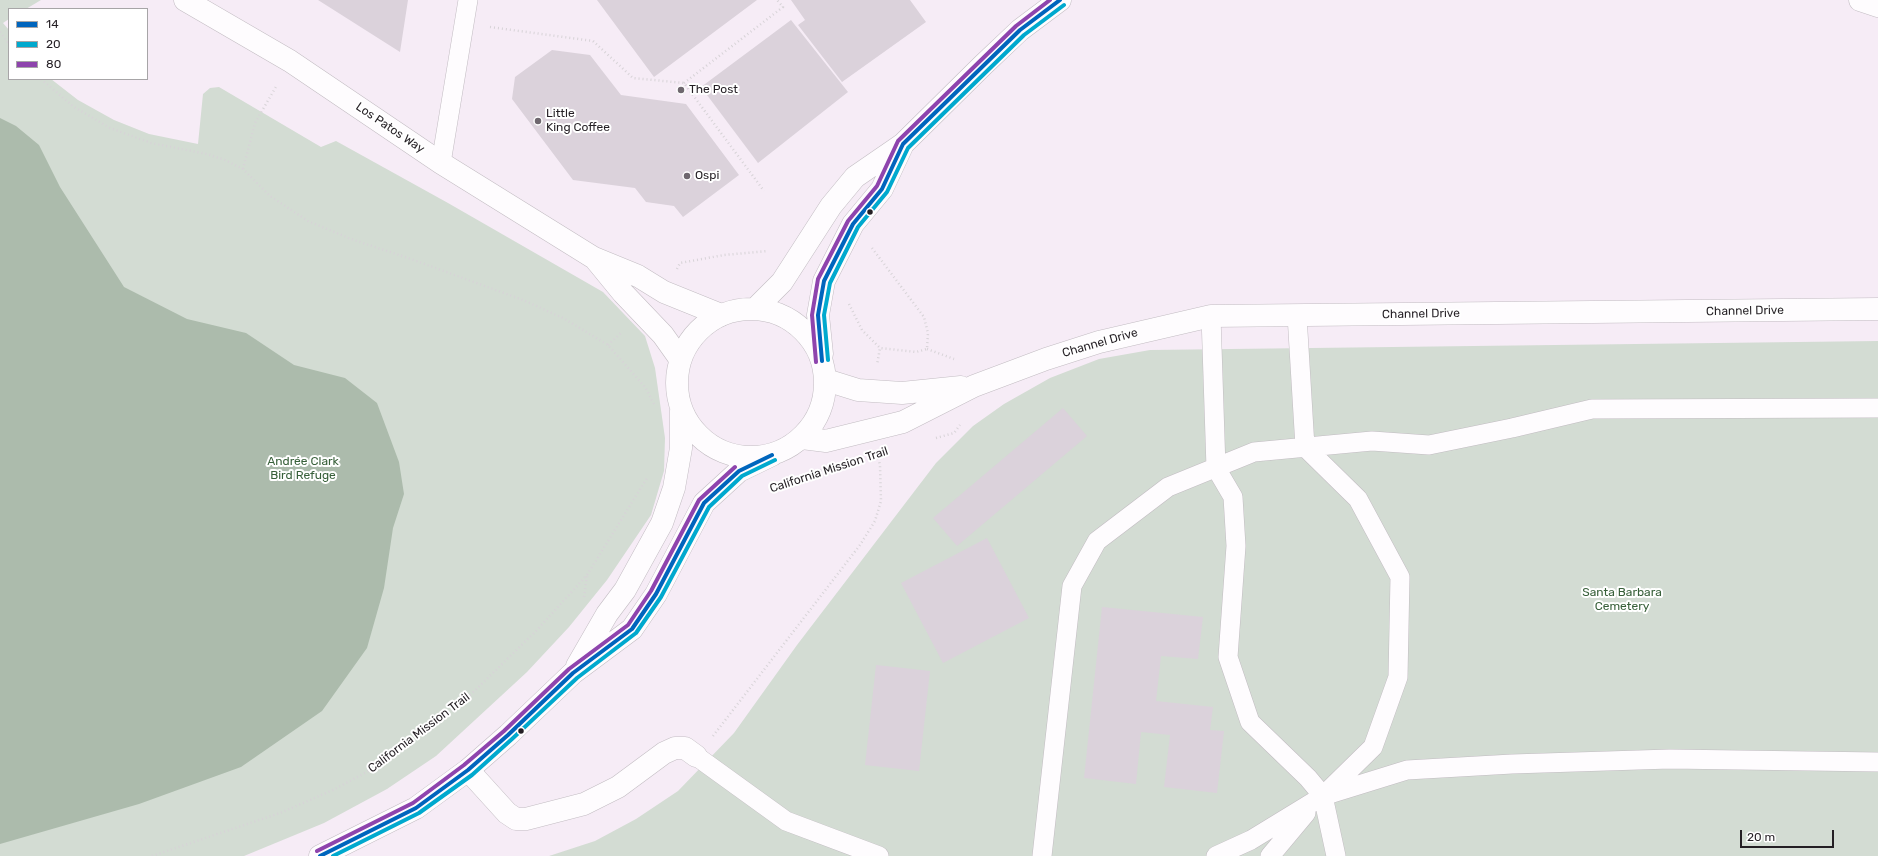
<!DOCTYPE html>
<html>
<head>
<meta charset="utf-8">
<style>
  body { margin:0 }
  #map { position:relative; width:1878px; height:856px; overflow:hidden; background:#f6ecf6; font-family:Rubik,sans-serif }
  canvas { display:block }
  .legend { position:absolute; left:8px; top:8px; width:140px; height:72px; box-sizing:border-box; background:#fff; border:1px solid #a7a5a7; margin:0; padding:5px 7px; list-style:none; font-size:12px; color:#241f24 }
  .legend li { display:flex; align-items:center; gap:8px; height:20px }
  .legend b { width:20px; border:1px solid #a7a5a7 }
  .scale { position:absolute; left:1740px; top:830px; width:94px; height:18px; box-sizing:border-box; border:2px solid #241f24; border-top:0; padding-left:5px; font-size:12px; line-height:14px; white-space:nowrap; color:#241f24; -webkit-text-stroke:3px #fff; paint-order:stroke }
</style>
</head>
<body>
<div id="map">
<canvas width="1878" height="856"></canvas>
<ul class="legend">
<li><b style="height:5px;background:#0065bd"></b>14</li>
<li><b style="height:5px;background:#00a9ce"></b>20</li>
<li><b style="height:5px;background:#8e44ad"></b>80</li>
</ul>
<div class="scale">20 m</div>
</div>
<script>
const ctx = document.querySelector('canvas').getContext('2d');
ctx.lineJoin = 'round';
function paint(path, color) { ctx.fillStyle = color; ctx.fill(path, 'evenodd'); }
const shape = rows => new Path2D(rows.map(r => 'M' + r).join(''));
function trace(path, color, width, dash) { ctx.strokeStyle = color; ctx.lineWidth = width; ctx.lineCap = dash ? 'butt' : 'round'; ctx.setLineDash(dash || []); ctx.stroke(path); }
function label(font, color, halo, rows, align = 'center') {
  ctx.font = font + ' Rubik,sans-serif'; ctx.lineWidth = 4; ctx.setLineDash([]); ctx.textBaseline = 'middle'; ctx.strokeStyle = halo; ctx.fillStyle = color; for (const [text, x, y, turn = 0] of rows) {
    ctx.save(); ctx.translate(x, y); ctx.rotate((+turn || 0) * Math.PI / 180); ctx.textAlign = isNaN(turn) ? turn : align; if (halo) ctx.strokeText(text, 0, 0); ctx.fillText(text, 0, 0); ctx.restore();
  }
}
paint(shape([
  [0,0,41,0,26,9,9,9,9,19,3,23,9,30,9,79,51,79,78,100,114,120,149,134,198,144,203,94,210,88,219,87,321,147,336,141,448,203,603,292,645,336,655,368,665,438,664,471,651,515,607,580,569,627,527,672,436,756,387,789,324,823,244,856,0,856],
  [1878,341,1878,856,549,856,595,841,636,819,678,791,734,733,797,645,936,463,973,426,1004,404,1050,378,1099,359,1150,350]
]), '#d3dcd3');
paint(shape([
  [0,118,16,126,39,145,60,187,124,287,187,319,246,333,294,365,345,378,377,403,399,462,404,494,393,528,384,588,367,648,322,711,241,767,139,804,0,844]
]), '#acbbac');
paint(shape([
  [318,0,408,0,400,52],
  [597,0,757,0,654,77],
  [791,0,910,0,926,22,842,82,798,25,805,20],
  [791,20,848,92,758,163,701,87],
  [552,50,590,55,621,95,686,104,739,175,683,217,674,206,646,202,635,188,573,180,512,99,515,77],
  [1063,408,1087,436,957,546,933,518],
  [987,538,1029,618,943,663,901,583],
  [1102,607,1203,617,1198,659,1161,656,1156,701,1213,707,1210,730,1224,731,1217,793,1164,787,1170,735,1141,732,1136,784,1084,778],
  [876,665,930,671,919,771,865,765]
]), '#dbd2db');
const lane = shape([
  [441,163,468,0],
  [1297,315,1305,447,1358,499,1400,577,1398,677,1373,747,1325,794],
  [1211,316,1216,468,1233,497,1236,546,1228,657,1250,722,1308,778,1323,796,1336,856],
  [696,756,786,821,879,856],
  [1042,856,1072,586,1097,541,1168,487,1254,452,1372,441,1429,445,1512,428,1592,409,1878,408],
  [1216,856,1251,840,1323,796,1407,770,1512,764,1670,759,1878,762],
  [1270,856,1306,813]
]);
const street = shape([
  [468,770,507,813,516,819,526,819,584,804,618,787,664,753,675,748,685,748,696,756]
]);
const secondary = shape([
  [185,0,290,61,441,163,594,258,638,276,664,292,721,315],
  [596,260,623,293,663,335,680,359],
  [826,380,858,390,902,393,961,387],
  [802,438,826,441,903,422,974,386,1046,359,1099,342,1211,316,1878,309]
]);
const primary = shape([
  '677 383a74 74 0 1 1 148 0a74 74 0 1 1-148 0Z',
  [755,309,782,282,831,206,855,177,903,144,983,65,1020,30,1060,0],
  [822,354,818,315,824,281,853,224,882,189,903,144],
  [577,666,607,614,625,590,662,523,674,488,681,448,681,411],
  [320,856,416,808,468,770,508,735,573,673,632,629,656,594,704,503,739,471,772,455]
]);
const highway = shape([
  [1860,0,1878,6]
]);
trace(lane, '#c2bcc2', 20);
trace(street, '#c2bcc2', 23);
trace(secondary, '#c2bcc2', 23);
trace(primary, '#c2bcc2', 23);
trace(highway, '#c2bcc2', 23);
trace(shape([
  [490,27,593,41,633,78,684,83,764,191],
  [0,32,9,44],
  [41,79,74,107,110,128,151,143,207,154,225,160,243,169,270,196,308,221,351,239,411,259,523,300,563,318,608,345,645,387,654,404],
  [684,83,783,7,777,0],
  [243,169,255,123,277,85],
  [872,248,924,317,928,333,927,349,916,352,880,348],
  [677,269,680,263,724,255,768,251],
  [849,304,862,330,880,348,877,365],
  [608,345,622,332],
  [927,349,954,359],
  [936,438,954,433,960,425],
  [779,485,825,469],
  [584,597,587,576],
  [713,736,860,545,875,521,881,501,880,465,878,457],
  [152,856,280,813,333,790,378,766,461,704,537,630,587,575,647,478]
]), '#d7d3d7', 2.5, [1, 3]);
trace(lane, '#fefcfe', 19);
trace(street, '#fefcfe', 22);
trace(secondary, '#fefcfe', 22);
trace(primary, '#fefcfe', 22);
trace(highway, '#fefcfe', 22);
trace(shape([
  [822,361,818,315,824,281,853,224,882,189,903,144,1020,30,1060,0],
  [320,856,416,808,468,770,508,735,573,673,632,629,656,594,704,503,739,471,772,455]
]), '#0065bd', 4);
trace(shape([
  [828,360,824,315,830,283,858,227,887,192,908,148,1024,35,1064,5],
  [333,856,419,813,472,775,512,739,577,678,636,633,661,597,709,507,742,476,775,460]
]), '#00a9ce', 4);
trace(shape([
  [816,362,812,315,818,279,848,221,877,186,898,141,1016,26,1050,0],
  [317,851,413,803,464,765,504,731,569,669,628,625,651,591,699,500,735,467]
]), '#8e44ad', 4);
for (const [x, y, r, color] of [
  [681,90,4,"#6e676e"],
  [538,121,4,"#6e676e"],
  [687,176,4,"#6e676e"],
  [870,212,3.5,"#241f24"],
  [521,731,3.5,"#241f24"]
]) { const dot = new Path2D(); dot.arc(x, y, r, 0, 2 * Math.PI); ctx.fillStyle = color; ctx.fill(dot); trace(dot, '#fff', 1.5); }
label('12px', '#241f24', '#fff', [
  ["The Post",689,90],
  ["Little",546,114],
  ["King Coffee",546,128],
  ["Ospi",695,176]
], 'left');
label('12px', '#241f24', '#fff', [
  ["Los Patos Way",390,128,34],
  ["Channel Drive",1745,311,-1],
  ["Channel Drive",1421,314,-1],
  ["Channel Drive",1100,343,-16],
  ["California Mission Trail",829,470,-18],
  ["California Mission Trail",419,733,-37]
]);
label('12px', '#38603a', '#fff', [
  ["Andrée Clark",303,462],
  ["Bird Refuge",303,476],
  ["Santa Barbara",1622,593],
  ["Cemetery",1622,607]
]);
</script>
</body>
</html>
